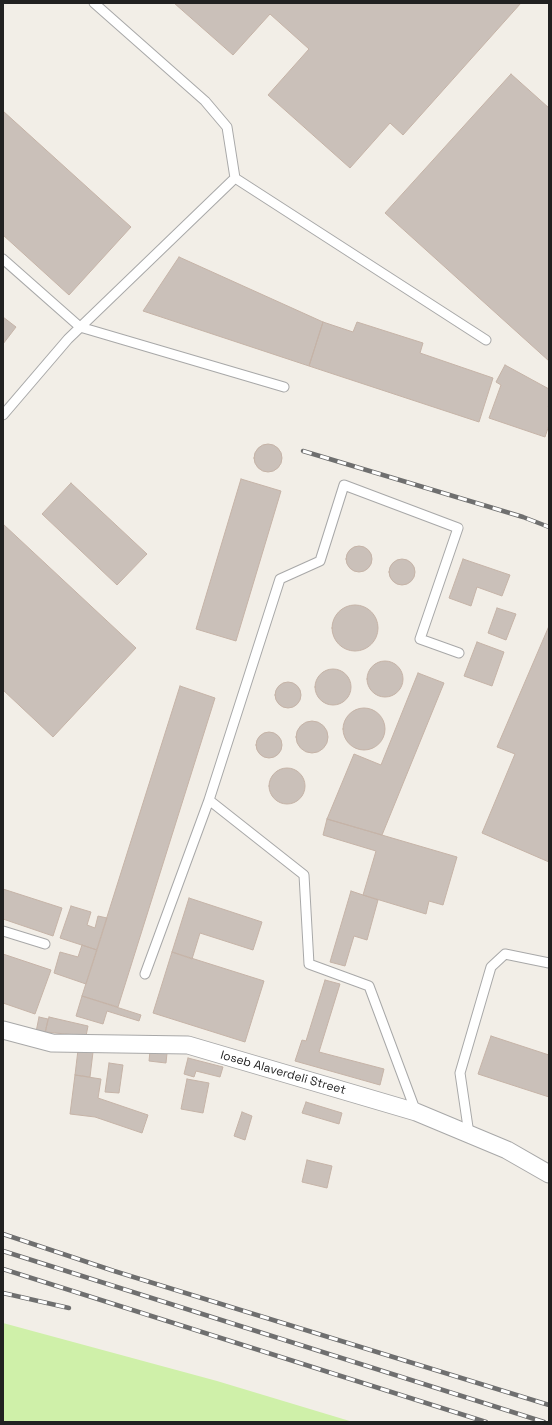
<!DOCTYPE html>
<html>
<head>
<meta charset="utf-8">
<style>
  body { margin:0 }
  #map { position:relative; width:552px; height:1425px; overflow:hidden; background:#f2eee7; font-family:"Space Grotesk",sans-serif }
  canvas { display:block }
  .frame { position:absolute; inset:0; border:4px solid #212121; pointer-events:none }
</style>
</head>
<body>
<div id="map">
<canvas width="552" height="1425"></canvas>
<div class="frame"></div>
</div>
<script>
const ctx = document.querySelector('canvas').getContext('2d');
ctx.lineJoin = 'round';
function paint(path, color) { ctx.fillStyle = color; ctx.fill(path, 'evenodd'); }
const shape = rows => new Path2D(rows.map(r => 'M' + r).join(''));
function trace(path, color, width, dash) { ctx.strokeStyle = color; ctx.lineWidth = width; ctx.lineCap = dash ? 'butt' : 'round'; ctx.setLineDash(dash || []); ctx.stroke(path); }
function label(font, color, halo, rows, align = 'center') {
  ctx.font = font + ' "Space Grotesk",sans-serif'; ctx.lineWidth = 3; ctx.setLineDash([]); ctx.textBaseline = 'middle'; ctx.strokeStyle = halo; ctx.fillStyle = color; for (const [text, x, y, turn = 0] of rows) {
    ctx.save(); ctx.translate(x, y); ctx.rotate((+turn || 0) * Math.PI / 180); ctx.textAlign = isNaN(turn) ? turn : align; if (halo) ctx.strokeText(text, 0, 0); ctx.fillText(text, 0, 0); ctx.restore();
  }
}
paint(shape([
  [3,1323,217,1381,353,1422,3,1422]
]), '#cff0a9');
const building = shape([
  [174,3,521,3,403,135,390,123,350,168,268,95,309,49,270,14,233,55,174,3],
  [511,74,549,108,549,361,385,213,511,74],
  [3,111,131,227,69,295,3,235,3,111],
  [179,257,323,322,309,366,143,311,179,257],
  [3,317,16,327,3,344,3,317],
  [323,322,353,332,357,322,423,343,420,353,493,378,479,422,309,366,323,322],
  [505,365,549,389,549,405,548,407,549,408,549,425,545,437,489,418,501,385,496,382,505,365],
  '254 458a14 14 0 1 1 28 0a14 14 0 1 1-28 0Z',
  [241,479,281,491,236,641,196,629,241,479],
  [71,483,147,554,117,585,42,514,71,483],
  [3,524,136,648,53,737,3,690,3,524],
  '346 559a13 13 0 1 1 26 0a13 13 0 1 1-26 0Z',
  '389 572a13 13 0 1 1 26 0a13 13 0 1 1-26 0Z',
  [463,559,510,575,502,596,477,587,471,606,449,598,463,559],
  '332 628a23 23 0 1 1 46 0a23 23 0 1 1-46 0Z',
  [497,608,516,614,506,640,488,633,497,608],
  [549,626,549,862,482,833,515,754,497,747,549,626],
  [477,642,504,652,492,686,464,676,477,642],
  '367 679a18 18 0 1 1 36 0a18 18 0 1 1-36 0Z',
  '315 687a18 18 0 1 1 36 0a18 18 0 1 1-36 0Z',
  [418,673,444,683,382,835,327,819,354,754,381,765,418,673],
  '275 695a13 13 0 1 1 26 0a13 13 0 1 1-26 0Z',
  [180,686,215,698,118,1007,82,996,180,686],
  '343 729a21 21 0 1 1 42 0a21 21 0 1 1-42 0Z',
  '296 737a16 16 0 1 1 32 0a16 16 0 1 1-32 0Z',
  '256 745a13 13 0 1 1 26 0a13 13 0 1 1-26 0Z',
  '269 786a18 18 0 1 1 36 0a18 18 0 1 1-36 0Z',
  [327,819,457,857,443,905,429,901,426,914,363,895,376,851,323,835,327,819],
  [3,889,62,908,53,936,3,919,3,889],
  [351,891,378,900,367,940,354,936,345,966,330,962,351,891],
  [189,898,262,922,253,950,200,933,192,959,172,952,189,898],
  [71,906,91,912,87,925,95,928,98,916,107,918,97,950,60,938,71,906],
  [82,945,97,950,86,984,54,973,60,952,78,957,82,945],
  [172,952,264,981,245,1042,153,1013,172,952],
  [3,954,51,970,35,1014,3,1003,3,954],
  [325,980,340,984,319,1052,384,1069,380,1085,295,1061,302,1040,306,1041,325,980],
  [82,996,141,1015,139,1021,107,1011,103,1024,76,1016,82,996],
  [39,1017,48,1019,45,1034,36,1032,39,1017],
  [49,1017,88,1026,86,1036,45,1032,49,1017],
  [491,1036,549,1055,549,1097,478,1074,491,1036],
  [78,1050,93,1052,90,1077,75,1075,78,1050],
  [150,1051,167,1053,166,1063,149,1061,150,1051],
  [188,1058,223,1067,220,1077,196,1071,194,1077,184,1074,188,1058],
  [109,1063,123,1065,119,1093,105,1092,109,1063],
  [75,1075,101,1079,98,1098,148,1115,142,1133,95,1117,70,1114,75,1075],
  [187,1079,209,1083,203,1113,181,1109,187,1079],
  [306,1102,342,1113,339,1124,302,1113,306,1102],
  [242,1112,252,1116,245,1140,234,1136,242,1112],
  [307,1160,332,1166,327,1188,302,1182,307,1160]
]);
paint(building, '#cac0b9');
trace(building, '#c5b3a7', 1);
const service = shape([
  [94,3,205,101,227,127,235,178],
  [3,259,80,327,284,387],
  [3,415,68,339,235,178,486,340],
  [3,931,45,944],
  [145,974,209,800],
  [416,1112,369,986,309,964,304,875,209,800,280,579,320,561,344,485,458,528,420,639,459,653],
  [469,1134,460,1073,491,967,505,954,549,963]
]);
const minor = shape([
  [3,1030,52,1043,188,1045,416,1112,507,1150,549,1174]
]);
trace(service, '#a8a8a8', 11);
trace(minor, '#a8a8a8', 19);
trace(service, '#fff', 9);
trace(minor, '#fff', 17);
const rail = shape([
  [303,451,523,517,549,527],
  [3,1234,114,1271,549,1405],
  [3,1251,544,1422],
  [3,1269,486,1422],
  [3,1293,69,1308]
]);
trace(rail, '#6f6f6f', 4.5);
trace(rail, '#fff', 3, [9]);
label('12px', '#212121', '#fff', [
  ["Ioseb Alaverdeli Street",283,1073,16]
]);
</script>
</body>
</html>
